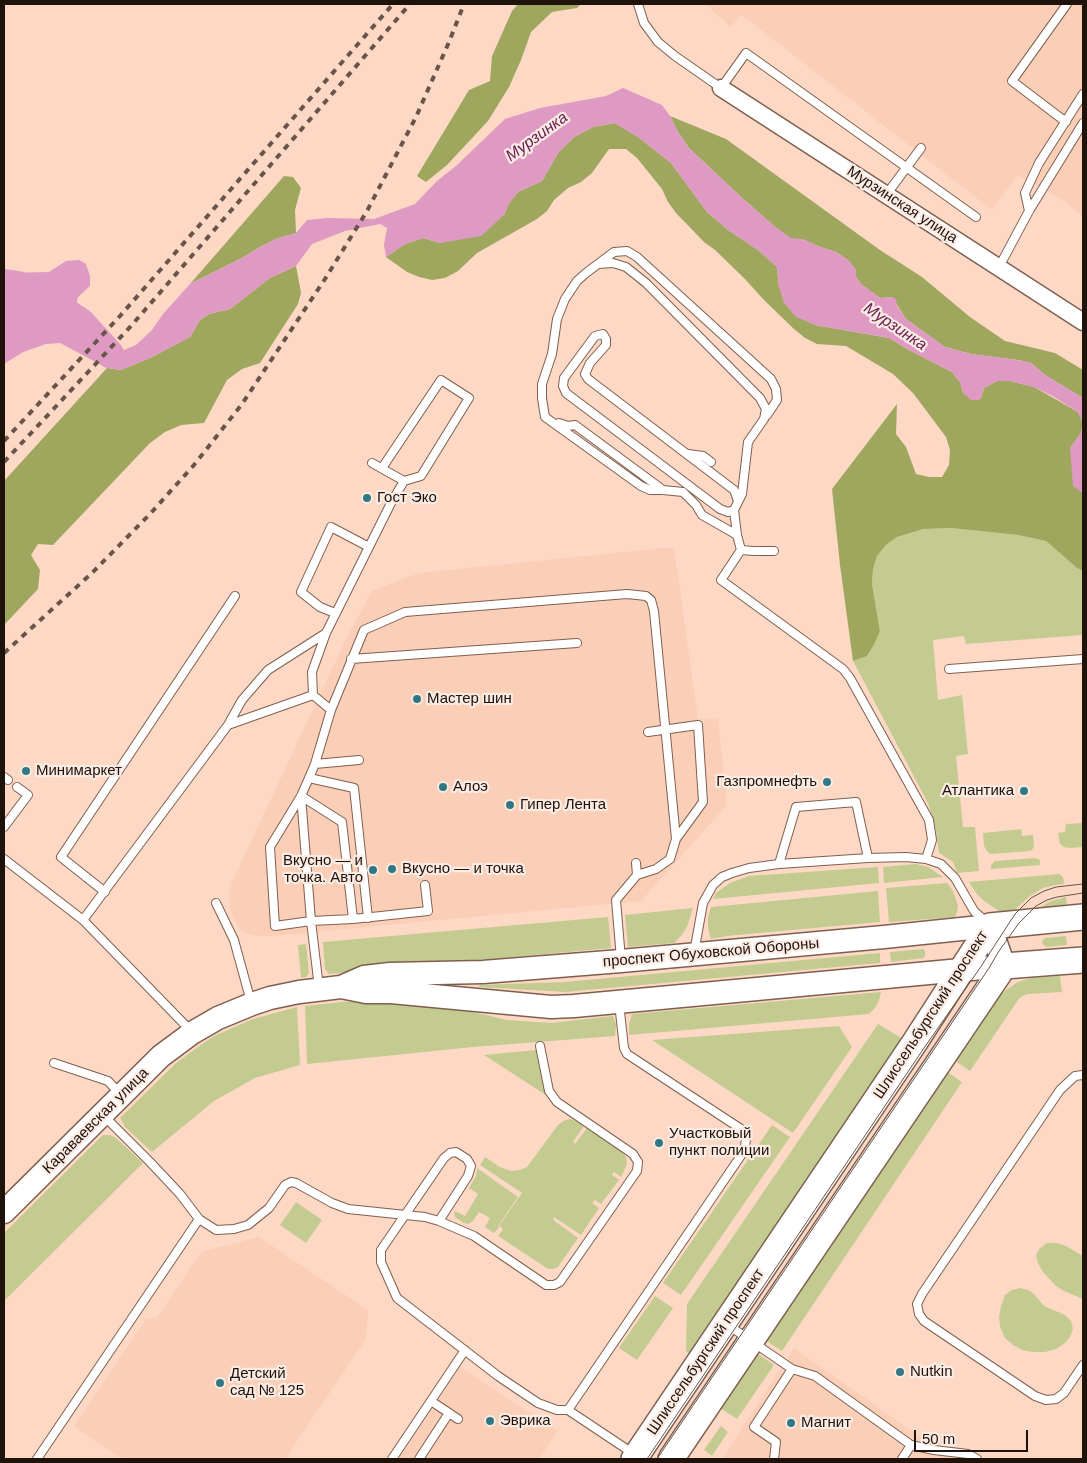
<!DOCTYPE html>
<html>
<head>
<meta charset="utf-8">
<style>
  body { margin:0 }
  #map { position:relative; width:1087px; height:1463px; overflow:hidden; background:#fdd8c5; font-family:Helvetica,sans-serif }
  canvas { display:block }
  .frame { position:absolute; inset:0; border:5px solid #1e120b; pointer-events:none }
  .scale { position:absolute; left:914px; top:1430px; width:114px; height:22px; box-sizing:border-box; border:2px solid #1e120b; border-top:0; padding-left:6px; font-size:15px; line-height:18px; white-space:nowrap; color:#1e120b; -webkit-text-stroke:4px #faebe3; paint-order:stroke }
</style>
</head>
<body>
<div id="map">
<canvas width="1087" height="1463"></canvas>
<div class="frame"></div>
<div class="scale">50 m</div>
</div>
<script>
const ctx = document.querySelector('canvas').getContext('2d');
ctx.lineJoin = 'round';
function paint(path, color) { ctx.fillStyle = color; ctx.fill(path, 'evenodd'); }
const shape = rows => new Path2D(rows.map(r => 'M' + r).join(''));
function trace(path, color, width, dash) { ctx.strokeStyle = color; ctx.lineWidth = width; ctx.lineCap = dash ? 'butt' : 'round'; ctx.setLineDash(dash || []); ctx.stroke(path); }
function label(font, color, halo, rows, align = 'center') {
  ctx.font = font + ' Helvetica,sans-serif'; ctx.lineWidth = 4.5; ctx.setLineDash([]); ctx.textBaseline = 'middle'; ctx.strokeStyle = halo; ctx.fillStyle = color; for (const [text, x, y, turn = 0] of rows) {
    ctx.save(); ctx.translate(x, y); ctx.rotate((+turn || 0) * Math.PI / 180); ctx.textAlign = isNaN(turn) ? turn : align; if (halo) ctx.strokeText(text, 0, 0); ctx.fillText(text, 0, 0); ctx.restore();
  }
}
paint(shape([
  [705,4,1083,4,1083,217,1063,200,1018,175,992,210,741,14,731,27],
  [674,547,698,719,718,718,727,805,641,901,271,936,257,936,245,933,237,925,231,913,229,897,232,882,349,633,372,591,419,573],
  [259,1237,368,1310,366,1339,285,1459,123,1459,74,1426,146,1319,156,1319,201,1252],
  [794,1348,951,1459,722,1459],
  [460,1367,558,1431,539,1459,399,1459]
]), '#fbceb7');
paint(shape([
  [951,528,1018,535,1046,541,1077,568,1083,571,1083,635,966,644,964,636,933,640,938,700,962,695,968,754,956,756,963,827,975,827,979,871,957,873,953,862,939,853,936,830,928,803,853,661,867,656,874,645,880,631,872,584,873,569,877,556,886,545,897,537,924,529],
  [1083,823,1083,847,1070,848,1064,847,1060,844,1058,833,1065,832,1066,824],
  [1021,829,1022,836,1033,835,1034,847,1031,851,990,854,987,851,984,846,983,833],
  [1035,858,1040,860,1040,865,991,869,991,865,995,861],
  [916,864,928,867,943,877,884,883,883,867],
  [878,867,879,883,713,899,716,893,730,883,749,876],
  [1059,874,1063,877,1064,884,1055,885,1043,888,1030,896,1013,911,1000,912,983,900,976,893,969,882],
  [947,883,953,891,958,906,957,912,955,917,889,922,886,888],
  [878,891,880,922,727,936,711,939,708,928,708,917,711,907],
  [1066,897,1067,907,1036,910,1051,901],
  [693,908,687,927,681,936,674,943,628,947,625,915],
  [608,917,611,948,329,974,325,969,323,942],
  [1066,936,1067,945,1046,947,1042,943,1043,940,1045,938],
  [306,944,309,973,306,977,301,978,298,945],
  [923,949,925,951,925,955,924,958,891,962,890,952],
  [880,953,880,963,565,992,479,987,480,985,565,982],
  [1060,976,1062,992,1028,994,1022,996,1018,1000,970,1071,954,1060,992,1003,1006,990,1018,982,1031,978],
  [881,992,879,1000,875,1008,869,1014,629,1035,629,1024,632,1014],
  [382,1000,434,1003,507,1020,551,1023,613,1016,616,1024,615,1036,473,1047,307,1064,305,1006,341,1002],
  [297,1007,300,1065,255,1078,214,1101,152,1152,125,1127,120,1118,175,1064,195,1049,214,1036,253,1019],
  [878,1024,903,1039,691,1355,686,1351,687,1304],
  [839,1026,852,1047,793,1133,652,1040],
  [536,1050,546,1095,484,1055],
  [946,1071,962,1082,782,1351,765,1340],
  [571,1119,584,1126,573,1142,575,1144,587,1128,622,1152,626,1157,627,1164,621,1177,614,1172,613,1173,612,1175,619,1180,601,1204,595,1200,592,1203,599,1208,581,1235,554,1217,553,1220,578,1238,558,1267,553,1269,548,1269,498,1236,503,1229,500,1226,494,1233,485,1227,490,1218,479,1212,473,1221,468,1224,464,1223,455,1217,454,1214,455,1211,465,1216,478,1194,469,1188,476,1176,477,1168,518,1197,498,1226,499,1226,522,1193,480,1165,485,1157,500,1167,511,1171,520,1170,527,1167,558,1125,565,1120],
  [772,1125,790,1137,681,1295,663,1283],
  [103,1135,110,1135,116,1138,143,1163,4,1301,4,1233],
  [296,1202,322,1220,306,1243,280,1225],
  [1047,1243,1057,1243,1066,1246,1083,1256,1083,1299,1064,1291,1056,1286,1043,1272,1038,1263,1036,1255,1040,1248],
  [1020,1288,1028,1290,1034,1294,1044,1306,1065,1315,1071,1321,1073,1329,1070,1337,1065,1343,1056,1349,1045,1352,1033,1352,1022,1350,1013,1345,1005,1338,1000,1327,999,1317,1001,1306,1005,1295,1012,1290],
  [655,1296,673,1308,637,1360,619,1348],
  [756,1354,760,1355,774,1365,737,1419,720,1408],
  [721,1426,728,1432,712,1456,704,1450]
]), '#c3cb91');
paint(shape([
  [518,4,581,4,577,8,552,12,531,32,521,60,509,87,488,121,447,165,426,182,417,176,469,90,490,81,492,56,512,11],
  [670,116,726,139,880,250,922,277,970,317,1005,341,1055,353,1083,370,1083,398,1045,375,1031,363,1018,360,971,354,945,347,906,319,892,297,880,298,861,284,856,277,856,270,848,260,836,252,820,247,802,239,791,239,774,226,741,197,689,148,678,132],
  [615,123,638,137,671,163,707,212,728,230,758,250,777,267,779,287,815,325,889,338,909,350,952,372,960,382,963,393,981,398,984,388,997,381,1010,381,1034,387,1078,412,1083,423,1081,433,1070,448,1081,492,1083,492,1083,571,1077,568,1046,541,1018,535,951,528,924,529,897,537,886,545,877,556,873,569,872,584,880,631,874,645,867,656,853,661,840,565,832,489,897,404,896,434,906,447,916,474,929,477,942,477,949,465,950,450,946,437,913,393,893,374,846,346,817,344,805,338,794,329,763,299,745,279,715,250,704,242,676,213,668,202,662,189,637,158,626,149,609,149,592,173,581,182,568,188,554,200,547,211,537,219,477,253,458,271,445,278,432,280,419,277,407,272,386,257,405,244,423,238,440,243,504,215,509,203,518,192,542,181,558,153,574,137,593,127],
  [284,176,293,177,301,188,295,210,296,233,276,239,260,247,242,258,190,284],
  [296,266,301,293,298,304,260,363,242,369,227,380,204,423,181,425,165,432,150,443,53,545,38,544,31,555,40,570,38,589,4,625,4,481,107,368,121,370,152,357,190,337,200,320,209,314,230,309,270,278]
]), '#9fa75e');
paint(shape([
  [623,88,662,105,670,116,678,132,689,148,741,197,774,226,791,238,802,239,820,247,836,252,848,260,856,270,856,277,861,284,880,298,892,297,896,299,897,306,906,319,945,347,971,354,1018,360,1031,363,1045,375,1083,398,1083,423,1078,412,1054,397,1034,387,1010,381,997,381,984,388,981,398,979,400,971,400,963,393,960,382,952,372,909,350,889,338,815,325,796,317,784,303,779,287,777,267,758,250,728,230,707,212,671,163,638,137,614,123,593,127,574,137,558,153,542,181,518,192,509,203,504,215,481,236,440,243,423,238,405,244,386,257,384,245,387,228,380,224,345,231,312,244,296,266,270,278,230,309,209,314,200,320,190,337,152,357,121,370,107,368,60,343,46,344,23,352,4,364,4,273,49,272,66,261,79,260,86,264,90,276,90,286,78,297,75,310,83,324,114,352,121,351,136,345,152,330,163,314,190,284,242,258,260,247,276,239,296,233,307,220,327,218,374,219,415,204,437,181,456,166,505,119,540,108,606,96],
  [1083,424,1083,492,1081,492,1073,486,1070,448,1081,433]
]), '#de9ac2');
trace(shape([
  [4,283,18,285,47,299,81,322,110,354]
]), '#de9ac2', 28);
const lane = shape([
  [638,4,644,23,658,42,675,56,721,88,746,53,976,217],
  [1066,122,1012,81,1067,4],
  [886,195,921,148],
  [1029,211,1025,193,1039,163,1083,94],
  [598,264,614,252,627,251,637,257,771,379,776,389,777,400,767,415],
  [999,267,1029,211,1083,123],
  [559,423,568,426,575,425,663,490],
  [688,454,703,456,711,462],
  [372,463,404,481],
  [734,510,728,512,720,509,566,393,563,386,564,378,595,336,603,334,606,339,606,345,590,363,585,374,588,379,734,490,738,501],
  [737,535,702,515,696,505,683,492,663,490,650,490,641,486,545,417,542,398,542,384,552,354,557,319,565,299,577,281,586,273,598,264,613,263,626,267,646,283,760,398,766,409,764,419,748,442,742,494,734,510,737,535,741,550,721,580,843,669,850,678,929,820,932,840,926,859],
  [741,550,754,551,774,551],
  [335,613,320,607,301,592,331,527,369,547],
  [326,633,312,672,313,695,331,710],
  [351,659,577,643],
  [949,669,1083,659],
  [228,725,313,695],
  [315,764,359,760],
  [4,777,8,780],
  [309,778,354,788,368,918],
  [301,796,311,921,319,988],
  [301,796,342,822,353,919],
  [4,827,28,795,17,787],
  [4,859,83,920,191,1031],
  [636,863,637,875],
  [779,864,796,807,856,802,868,858],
  [425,885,428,911,353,919,311,921,275,926,270,847,301,796,309,778,315,764,331,710,364,630,405,612,627,594,646,596,651,600,654,611,676,839],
  [105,892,61,857,235,596],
  [216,903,234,940,251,1002],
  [83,920,228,725,242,700,268,670,326,633,391,503,404,481,421,476,469,398,441,380,382,468],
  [694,953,703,903,713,885,722,877,732,873,749,868,779,864,868,858,906,857,926,859,941,864,955,878,974,911,985,921],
  [621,959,616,900,637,875,656,869,670,859,676,839,703,802,698,725,648,732],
  [54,1063,108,1081,120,1094],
  [1083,1075,1075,1076,1060,1090,922,1294,917,1304,919,1314,924,1321,1035,1396,1046,1400,1056,1399,1064,1393,1083,1365],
  [104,1116,150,1162,180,1194,199,1219,216,1230,234,1229,248,1225,269,1208,285,1185,291,1182,296,1183,332,1203,348,1209,425,1217,439,1221,474,1236,546,1285,554,1285,560,1282,637,1171,638,1162,633,1154,557,1102,549,1091,540,1046],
  [439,1221,468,1176,471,1166,467,1159,456,1152,450,1153,444,1158,381,1250,381,1262,397,1298,498,1376,538,1403,557,1410,568,1410,634,1454],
  [728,1325,792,1369,815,1376,911,1445,934,1450,968,1454,977,1459],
  [431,1401,458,1419],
  [568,1410,744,1151,746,1140,741,1129,738,1127,627,1054,624,1048,619,1003],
  [37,1459,199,1219],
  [392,1459,465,1350],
  [419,1459,449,1413],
  [774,1459,776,1442,754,1427,792,1369],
  [902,1459,911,1445]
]);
const street = shape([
  [721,88,1083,322]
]);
const secondary = shape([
  [4,1212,161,1056,192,1033,218,1018,252,1004,270,998,299,992,341,987,364,977,390,974,483,972,621,961,884,937,990,926,1004,966,574,1006,551,1007,391,992,366,992,341,987]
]);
const primary = shape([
  [634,1459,915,1042,990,926,1083,917],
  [671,1459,1004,966,1083,960]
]);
trace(lane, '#7f5f4e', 10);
trace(street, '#7f5f4e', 19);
trace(secondary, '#7f5f4e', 25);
trace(primary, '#7f5f4e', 28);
trace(lane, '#fff', 8);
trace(street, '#fff', 16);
trace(secondary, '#fff', 22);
trace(primary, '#fff', 25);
trace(shape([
  [647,1459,924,1048,980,968,1015,914,1031,898,1044,891,1056,887,1083,884],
  [657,1459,989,968,999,951,1019,923,1036,906,1047,900,1057,897,1083,893]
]), '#695449', 1);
trace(shape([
  [4,441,120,316,393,4],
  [4,462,131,326,410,4],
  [4,653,92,573,150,514,194,465,242,404,325,279,367,211,416,117,449,42,464,4]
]), '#695449', 4, [6, 6]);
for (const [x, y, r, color] of [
  [367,498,5,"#317784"],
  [417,699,5,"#317784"],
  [26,771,5,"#317784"],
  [827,782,5,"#317784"],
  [443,787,5,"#317784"],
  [1024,791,5,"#317784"],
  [510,805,5,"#317784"],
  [392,869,5,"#317784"],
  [373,870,5,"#317784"],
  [659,1143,5,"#317784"],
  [900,1372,5,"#317784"],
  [220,1383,5,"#317784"],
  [490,1421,5,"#317784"],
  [791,1423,5,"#317784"]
]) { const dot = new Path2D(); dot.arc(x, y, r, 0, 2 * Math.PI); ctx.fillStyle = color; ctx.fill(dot); trace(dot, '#faebe3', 2); }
label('15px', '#1e120b', '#faebe3', [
  ["Мурзинская улица",902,205,33],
  ["проспект Обуховской Обороны",711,953,-5],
  ["Шлиссельбургский проспект",931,1015,-57],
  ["Караваевская улица",96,1121,-45],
  ["Шлиссельбургский проспект",706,1352,-56]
]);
label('15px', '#1e120b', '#faebe3', [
  ["Гост Эко",377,498],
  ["Мастер шин",427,699],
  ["Минимаркет",36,771],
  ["Газпромнефть",817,782,"right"],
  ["Алоэ",453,787],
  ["Атлантика",1014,791,"right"],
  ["Гипер Лента",520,805],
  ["Вкусно — и",363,861,"right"],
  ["точка. Авто",363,878,"right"],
  ["Вкусно — и точка",402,869],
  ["Участковый",669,1134],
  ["пункт полиции",669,1151],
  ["Nutkin",910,1372],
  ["Детский",230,1374],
  ["сад № 125",230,1391],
  ["Эврика",500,1421],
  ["Магнит",801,1423]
], 'left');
label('italic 16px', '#691a50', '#faebe3', [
  ["Мурзинка",537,137,-36],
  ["Мурзинка",895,327,34]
]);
</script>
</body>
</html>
